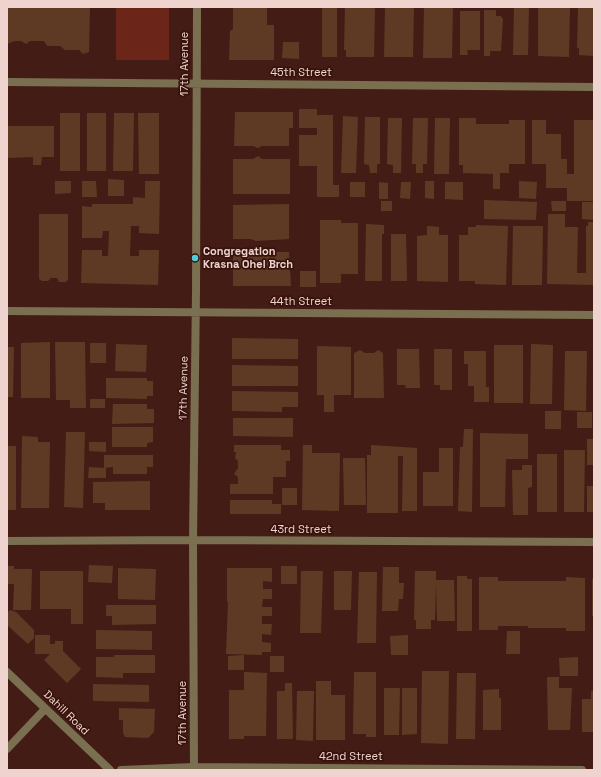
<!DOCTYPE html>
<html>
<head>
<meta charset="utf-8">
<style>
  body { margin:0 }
  #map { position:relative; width:601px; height:777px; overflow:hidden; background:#431d15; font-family:"Space Grotesk",sans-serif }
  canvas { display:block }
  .frame { position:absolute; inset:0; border:8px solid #eed3ce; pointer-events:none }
</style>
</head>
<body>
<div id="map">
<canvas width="601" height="777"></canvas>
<div class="frame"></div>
</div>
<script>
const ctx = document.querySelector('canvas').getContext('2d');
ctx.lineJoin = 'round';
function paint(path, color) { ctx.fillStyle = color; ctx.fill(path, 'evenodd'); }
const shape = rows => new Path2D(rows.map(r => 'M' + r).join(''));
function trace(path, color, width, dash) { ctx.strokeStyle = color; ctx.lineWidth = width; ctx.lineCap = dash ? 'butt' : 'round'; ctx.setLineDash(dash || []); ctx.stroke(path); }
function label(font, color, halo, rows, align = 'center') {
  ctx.font = font + ' "Space Grotesk",sans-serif'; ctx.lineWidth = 3.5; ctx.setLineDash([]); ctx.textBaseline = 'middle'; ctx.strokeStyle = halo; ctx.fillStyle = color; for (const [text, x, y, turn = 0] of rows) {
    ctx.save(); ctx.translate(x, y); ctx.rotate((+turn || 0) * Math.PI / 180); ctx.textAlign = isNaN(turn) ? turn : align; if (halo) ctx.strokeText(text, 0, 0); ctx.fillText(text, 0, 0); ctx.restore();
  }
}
paint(shape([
  [116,7,169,7,169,60,116,60]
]), '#6c2519');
paint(shape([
  [7,7,90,7,89,52,83,54,79,50,65,50,60,46,47,46,44,41,30,41,26,44,21,41,15,41,7,44],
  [233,7,267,7,267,25,274,25,274,60,229,60,230,31,233,29],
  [322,7,337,7,337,57,322,57],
  [345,7,375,7,374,57,346,57,346,50,344,50],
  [385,7,414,7,413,57,384,57],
  [424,7,453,7,452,58,423,58],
  [514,7,529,7,528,55,513,55],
  [538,7,570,7,569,57,538,56],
  [578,7,594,7,594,56,579,55,579,48,577,48],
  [484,10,496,10,496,16,501,16,503,19,501,51,490,51,490,56,484,56],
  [460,11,480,11,480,50,467,50,468,55,460,55],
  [283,42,299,42,299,59,282,58],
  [299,109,317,109,317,115,333,115,333,185,339,185,339,197,317,197,317,166,299,166,299,135,317,135,317,128,299,128],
  [235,112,293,112,293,128,289,128,289,146,262,146,258,148,253,146,234,146],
  [60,113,80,113,80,171,60,171],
  [87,113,106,113,106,171,87,171],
  [114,113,134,113,133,171,113,171],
  [138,113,159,113,159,174,139,174],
  [343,116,358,117,356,173,341,173],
  [365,117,380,117,380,164,377,164,377,173,370,173,369,165,364,164],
  [388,118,402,118,401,173,393,173,393,165,387,164],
  [413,118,428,118,427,164,423,164,423,173,416,173,416,164,412,164],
  [435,118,450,118,449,174,434,174],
  [459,118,476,118,476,124,509,124,509,120,525,120,525,164,509,164,509,173,500,173,500,189,493,189,493,174,463,173,463,165,459,165],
  [532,120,546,120,546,134,561,134,561,159,567,159,567,174,574,174,574,120,594,120,594,201,567,201,567,188,546,188,546,164,532,164],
  [7,126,54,126,54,157,42,157,41,165,33,165,33,157,7,158],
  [258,156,262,159,290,159,290,194,233,194,233,159,253,159],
  [108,179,124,180,124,196,108,196],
  [55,181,71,181,71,193,55,194],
  [82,181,96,181,97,197,82,197],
  [145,181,160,181,159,234,139,233,139,226,131,226,130,256,139,256,139,250,159,250,158,285,81,283,82,250,102,250,102,256,108,256,109,231,103,231,102,238,82,238,82,206,92,207,92,204,133,204,133,197,145,198],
  [425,181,434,181,434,199,425,198],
  [519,181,537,182,536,199,519,198],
  [350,182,365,182,365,197,350,197],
  [379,182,388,183,388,199,379,199],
  [401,182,411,182,410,199,400,198],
  [445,182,463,182,463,200,445,199],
  [484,200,537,202,536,220,484,219],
  [381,201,392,201,392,211,381,211],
  [551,201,566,201,566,211,552,211],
  [582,202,593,202,593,220,582,219],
  [289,204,289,239,256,241,251,239,233,239,233,205],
  [39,214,68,214,68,280,66,282,59,282,57,278,51,278,48,281,42,281,39,279],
  [548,214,565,214,565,227,578,227,577,273,586,273,586,226,588,226,588,222,594,222,594,285,547,284],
  [320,220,341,220,341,223,358,223,358,274,341,274,341,283,320,283],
  [366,224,384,225,384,234,382,234,382,281,365,281],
  [476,225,508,226,506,285,475,284,475,281,459,281,459,235,468,235,468,227,476,227],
  [427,226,439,227,439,235,448,235,448,282,417,281,417,236,427,235],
  [513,226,543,226,542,285,512,285],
  [391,234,406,234,407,281,391,281],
  [253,250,261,252,289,252,291,286,233,286,233,252,251,252],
  [300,271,316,271,316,287,300,287],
  [232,338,298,339,298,359,232,359],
  [50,342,50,398,21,398,21,343],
  [55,342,85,342,86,408,70,408,70,400,56,400],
  [90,343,106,343,106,363,90,363],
  [116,344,147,345,146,372,115,371],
  [531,344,553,345,552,404,530,404],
  [494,345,523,345,523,403,494,403],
  [317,346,351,347,351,395,334,395,334,412,324,412,324,395,317,395],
  [7,347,14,347,13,397,7,397],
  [397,349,419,349,420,388,405,388,406,385,397,385],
  [434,349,452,349,452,390,440,390,440,385,434,385],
  [360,350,365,353,374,353,378,350,383,353,384,398,354,398,354,353],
  [464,351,486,351,486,387,489,387,489,402,474,402,474,386,468,386,468,364,464,364],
  [565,351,587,351,586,411,564,410],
  [232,365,298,366,298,386,232,386],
  [106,378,147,378,147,381,153,381,153,396,147,396,147,399,106,398],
  [232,391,298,392,298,407,282,407,282,412,232,411],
  [90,399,105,399,105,408,90,408],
  [113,404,147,404,147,409,154,409,154,423,112,424],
  [545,411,561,411,561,429,545,429],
  [577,412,592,412,592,428,577,428],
  [233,418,293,418,293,437,233,436],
  [112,427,153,427,153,442,147,443,147,447,112,447],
  [464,429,473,429,472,512,458,511,460,447,463,447],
  [66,432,85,432,83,508,64,507],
  [480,433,528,434,528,459,506,459,505,507,480,507],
  [22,436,38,437,38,442,50,442,49,508,21,508],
  [587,439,594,439,594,465,587,465],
  [89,442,106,442,106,452,89,451],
  [234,445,281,445,281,450,290,450,290,461,286,461,286,477,273,477,273,494,230,494,230,484,238,484,238,477,234,474,238,468,238,461,235,458,236,452,234,452],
  [303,445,312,445,312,453,340,453,339,511,302,510],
  [371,445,417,448,417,511,402,511,403,456,398,456,398,513,367,513,367,455,371,455],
  [7,446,16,446,16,510,7,510],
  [439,448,453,448,453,506,423,506,423,472,439,472],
  [564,450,585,450,584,512,564,512],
  [537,454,557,454,557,512,537,512],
  [104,455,153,455,153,467,147,467,147,474,113,474,113,467,104,468],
  [343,458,365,458,366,505,344,505],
  [522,465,532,465,532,487,528,488,528,515,513,515,512,470,522,470],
  [89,467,106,468,106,478,88,478],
  [150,481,150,510,105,510,105,503,93,503,93,482],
  [587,486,594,486,594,512,587,512],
  [282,488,297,488,297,505,282,505],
  [230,500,272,500,272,504,281,504,281,514,230,514],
  [89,565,113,566,112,583,88,582],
  [7,566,14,566,14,569,32,569,31,610,13,610,14,584,7,584],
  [281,566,297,566,297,584,281,584],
  [383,567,399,567,399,583,404,583,403,599,399,599,398,611,382,611],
  [118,568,156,569,155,600,118,599],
  [227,568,272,568,272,582,263,581,263,589,272,589,272,599,263,599,262,607,272,607,272,616,262,616,262,624,272,624,271,635,262,634,262,642,271,643,271,652,262,652,262,655,226,654,228,602,227,602],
  [40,571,83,571,83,624,71,624,71,609,40,609],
  [301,571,323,571,321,633,300,633],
  [334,571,352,571,351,610,334,610],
  [415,571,436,571,436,580,454,580,455,621,437,621,436,582,435,620,431,620,431,629,416,629,416,620,414,620],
  [359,572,377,572,376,643,357,643],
  [457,576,467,576,467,579,472,579,472,631,457,631],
  [479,577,498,577,498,581,566,581,566,577,585,578,585,631,566,631,566,628,528,628,528,626,498,626,498,630,479,630],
  [592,579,594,579,594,616,592,616],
  [106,605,156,605,156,624,112,625,112,616,106,616],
  [10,610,16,612,34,630,34,638,28,644,7,625,7,613],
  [96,630,152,631,152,650,96,649],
  [507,631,520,631,520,654,506,654],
  [35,635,50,635,50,644,55,644,55,641,63,641,63,651,81,669,67,683,44,660,50,654,35,654],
  [408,635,408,655,391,655,390,636],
  [114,655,155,655,155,673,123,673,123,678,96,677,96,657,114,657],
  [244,655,244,670,228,670,228,656],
  [270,656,284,656,284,672,270,672],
  [578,657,578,676,560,676,559,658],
  [422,671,449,671,448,744,421,743],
  [244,672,267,673,266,736,244,736,244,739,229,739,229,690,244,690],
  [354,672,376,672,376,737,366,737,366,734,353,734],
  [457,673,476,673,475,739,456,739],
  [547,677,559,677,559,688,572,688,570,730,548,730],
  [316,681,331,681,331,695,345,695,345,740,316,740],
  [285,683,292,683,293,739,277,739,277,691,285,691],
  [93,684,149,685,149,702,93,701],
  [384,688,400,688,399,735,384,735],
  [402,688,417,688,417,734,402,735],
  [499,689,499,698,501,698,501,730,483,730,483,690],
  [297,691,314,691,313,741,296,740],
  [591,691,594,691,594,732,582,732,582,699,591,699],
  [119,708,155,709,154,732,148,738,125,737,123,733,123,720,119,720]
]), '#5e3a24');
trace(shape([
  [7,82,594,87],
  [7,311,594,315],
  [7,541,193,540,594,542],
  [7,672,110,770],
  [7,749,45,709],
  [121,770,194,767,582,770],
  [194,770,193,540,196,291,197,7]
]), '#7a6f50', 8);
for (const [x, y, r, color] of [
  [195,258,4,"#55cadf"]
]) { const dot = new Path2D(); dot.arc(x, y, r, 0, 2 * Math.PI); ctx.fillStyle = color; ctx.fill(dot); trace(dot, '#38130c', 1.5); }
label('11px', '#eed3ce', '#38130c', [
  ["17th Avenue",185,64,-90],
  ["45th Street",301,73],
  ["44th Street",301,302],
  ["17th Avenue",184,388,-89],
  ["43rd Street",301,530],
  ["Dahill Road",66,713,44],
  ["17th Avenue",183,713,-90],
  ["42nd Street",351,757]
]);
label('bold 11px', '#eed3ce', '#38130c', [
  ["Congregation",203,252],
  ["Krasna Ohel Brch",203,265]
], 'left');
</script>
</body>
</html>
